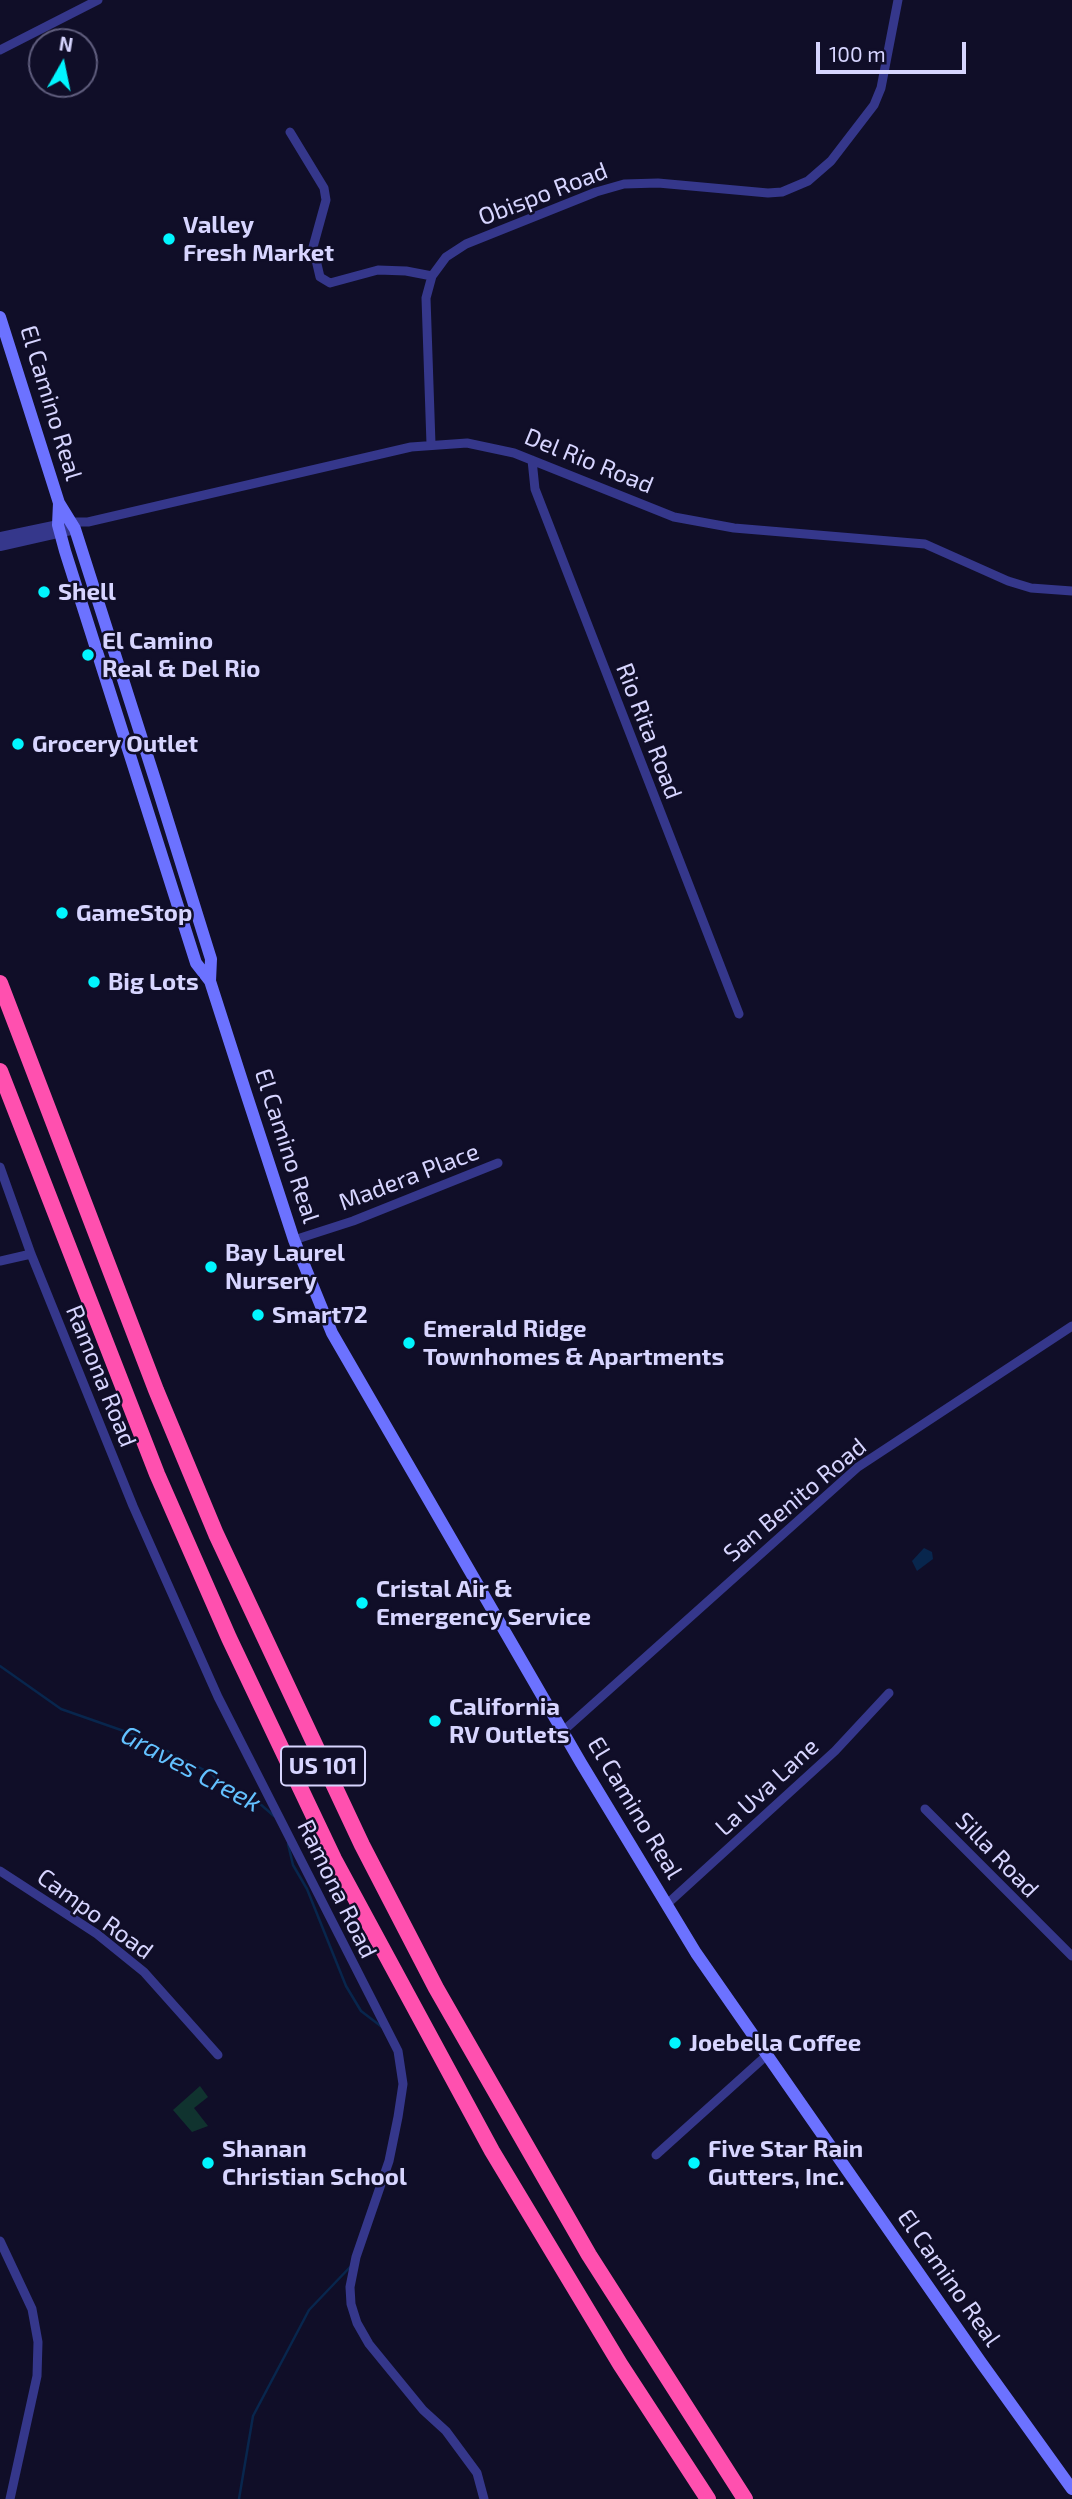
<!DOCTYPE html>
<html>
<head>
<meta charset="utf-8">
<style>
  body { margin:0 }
  #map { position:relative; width:1072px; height:2499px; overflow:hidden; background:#100e28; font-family:"Exo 2",sans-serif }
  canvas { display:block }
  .north { position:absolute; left:28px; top:28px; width:70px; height:70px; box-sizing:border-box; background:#100e28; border:2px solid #605e7e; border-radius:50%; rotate:9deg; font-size:19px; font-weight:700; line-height:28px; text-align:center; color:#d7d5ff }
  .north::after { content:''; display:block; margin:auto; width:24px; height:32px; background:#01f6ff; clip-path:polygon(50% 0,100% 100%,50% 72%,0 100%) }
  .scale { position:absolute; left:816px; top:42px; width:150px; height:32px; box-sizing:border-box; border:4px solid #d7d5ff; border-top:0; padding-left:9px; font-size:21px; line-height:24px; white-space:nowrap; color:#d7d5ff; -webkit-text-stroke:5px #100e28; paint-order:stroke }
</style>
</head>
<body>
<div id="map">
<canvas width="1072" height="2499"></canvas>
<div class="north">N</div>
<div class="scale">100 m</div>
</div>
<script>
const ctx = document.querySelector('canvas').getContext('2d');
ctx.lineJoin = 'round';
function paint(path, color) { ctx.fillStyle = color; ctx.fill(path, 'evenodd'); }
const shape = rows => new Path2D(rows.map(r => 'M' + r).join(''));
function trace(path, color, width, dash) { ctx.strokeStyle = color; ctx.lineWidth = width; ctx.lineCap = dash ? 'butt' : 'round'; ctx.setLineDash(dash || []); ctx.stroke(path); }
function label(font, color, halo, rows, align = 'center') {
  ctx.font = font + ' "Exo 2",sans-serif'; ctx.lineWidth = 5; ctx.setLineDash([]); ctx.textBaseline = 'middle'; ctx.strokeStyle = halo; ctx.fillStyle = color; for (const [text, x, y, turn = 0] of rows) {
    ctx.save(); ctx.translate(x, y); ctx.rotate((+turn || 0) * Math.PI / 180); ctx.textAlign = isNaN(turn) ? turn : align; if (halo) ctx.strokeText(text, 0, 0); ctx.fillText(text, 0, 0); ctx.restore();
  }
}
paint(shape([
  [200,2086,208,2097,194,2108,208,2126,192,2132,173,2110]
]), '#10332f');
paint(shape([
  [924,1548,932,1552,933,1559,917,1571,912,1561]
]), '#08264d');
trace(shape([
  [0,1666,61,1709,138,1736,212,1774,217,1780,259,1803,274,1816],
  [288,1844,293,1865,307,1889,346,1986,361,2011,382,2027],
  [239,2499,253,2416,309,2310,352,2265]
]), '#08264d', 2.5);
trace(shape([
  [0,50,98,0],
  [290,132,324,188,326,200,313,247,320,277,330,283,378,270,406,271,432,276],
  [431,444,426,298,432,276,446,257,466,244,596,192,624,184,658,183,768,193,782,192,808,181,831,161,874,105,881,88,898,0],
  [532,460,535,489,739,1014],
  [73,522,88,522,411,447,467,443,514,453,674,517,734,528,925,544,1008,581,1031,588,1072,591],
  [0,1167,31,1254,133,1506,218,1697,398,2051,403,2084,398,2117,389,2161,356,2257,350,2287,351,2304,357,2323,369,2344,423,2410,446,2431,477,2473,484,2499],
  [294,1240,353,1221,498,1163],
  [0,1261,31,1254],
  [563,1731,858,1467,1072,1326],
  [925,1809,1072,1956],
  [0,1871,97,1934,144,1972,218,2055],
  [666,1905,835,1751,889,1693],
  [656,2155,767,2055],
  [0,2241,32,2309,38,2342,37,2376,10,2499]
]), '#35378b', 9);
trace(shape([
  [0,537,63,524],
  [0,546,75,529]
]), '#35378b', 10);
trace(shape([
  [0,317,59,503,75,529,157,786,211,959,210,981,245,1090,294,1240,332,1333,581,1763,696,1953,980,2361,1072,2489],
  [59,503,58,525,65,551,196,963,210,981]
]), '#6c72ff', 12);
trace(shape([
  [0,983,156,1390,216,1534,362,1845,436,1988,589,2255,745,2499],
  [0,1071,157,1474,229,1638,334,1859,492,2151,620,2364,708,2499]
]), '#ff50af', 16);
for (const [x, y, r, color] of [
  [169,239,7,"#01f6ff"],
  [44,592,7,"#01f6ff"],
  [88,655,7,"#01f6ff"],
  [18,744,7,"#01f6ff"],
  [62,913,7,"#01f6ff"],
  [94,982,7,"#01f6ff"],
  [211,1267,7,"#01f6ff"],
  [258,1315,7,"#01f6ff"],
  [409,1343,7,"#01f6ff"],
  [362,1603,7,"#01f6ff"],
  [435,1721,7,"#01f6ff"],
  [675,2043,7,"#01f6ff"],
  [208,2163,7,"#01f6ff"],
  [694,2163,7,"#01f6ff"]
]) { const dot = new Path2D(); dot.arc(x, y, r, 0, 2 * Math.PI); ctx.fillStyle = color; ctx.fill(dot); trace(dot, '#100e28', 2.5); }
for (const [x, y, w] of [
  [323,1766,84]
]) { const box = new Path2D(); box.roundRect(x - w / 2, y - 19.5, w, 39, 5); ctx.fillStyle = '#100e28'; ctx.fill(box); trace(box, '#d7d5ff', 2); }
label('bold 23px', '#d7d5ff', null, [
  ["US 101",323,1766]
]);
label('24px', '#d7d5ff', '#100e28', [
  ["Obispo Road",543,194,-21],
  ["El Camino Real",51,403,73],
  ["Del Rio Road",589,461,22],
  ["Rio Rita Road",649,731,69],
  ["El Camino Real",287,1146,72],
  ["Madera Place",409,1177,-21],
  ["Ramona Road",101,1376,68],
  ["San Benito Road",795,1500,-40],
  ["La Uva Lane",767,1787,-43],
  ["El Camino Real",635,1808,59],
  ["Silla Road",997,1855,46],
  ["Ramona Road",337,1889,64],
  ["Campo Road",95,1914,36],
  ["El Camino Real",949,2278,55]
]);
label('bold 24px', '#d7d5ff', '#100e28', [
  ["Valley",183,225],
  ["Fresh Market",183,253],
  ["Shell",58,592],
  ["El Camino",102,641],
  ["Real & Del Rio",102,669],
  ["Grocery Outlet",32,744],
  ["GameStop",76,913],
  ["Big Lots",108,982],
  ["Bay Laurel",225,1253],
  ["Nursery",225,1281],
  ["Smart72",272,1315],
  ["Emerald Ridge",423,1329],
  ["Townhomes & Apartments",423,1357],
  ["Cristal Air &",376,1589],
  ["Emergency Service",376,1617],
  ["California",449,1707],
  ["RV Outlets",449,1735],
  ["Joebella Coffee",689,2043],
  ["Shanan",222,2149],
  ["Christian School",222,2177],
  ["Five Star Rain",708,2149],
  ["Gutters, Inc.",708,2177]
], 'left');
label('italic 26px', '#63c1ff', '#100e28', [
  ["Graves Creek",191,1769,28]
]);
</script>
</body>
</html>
